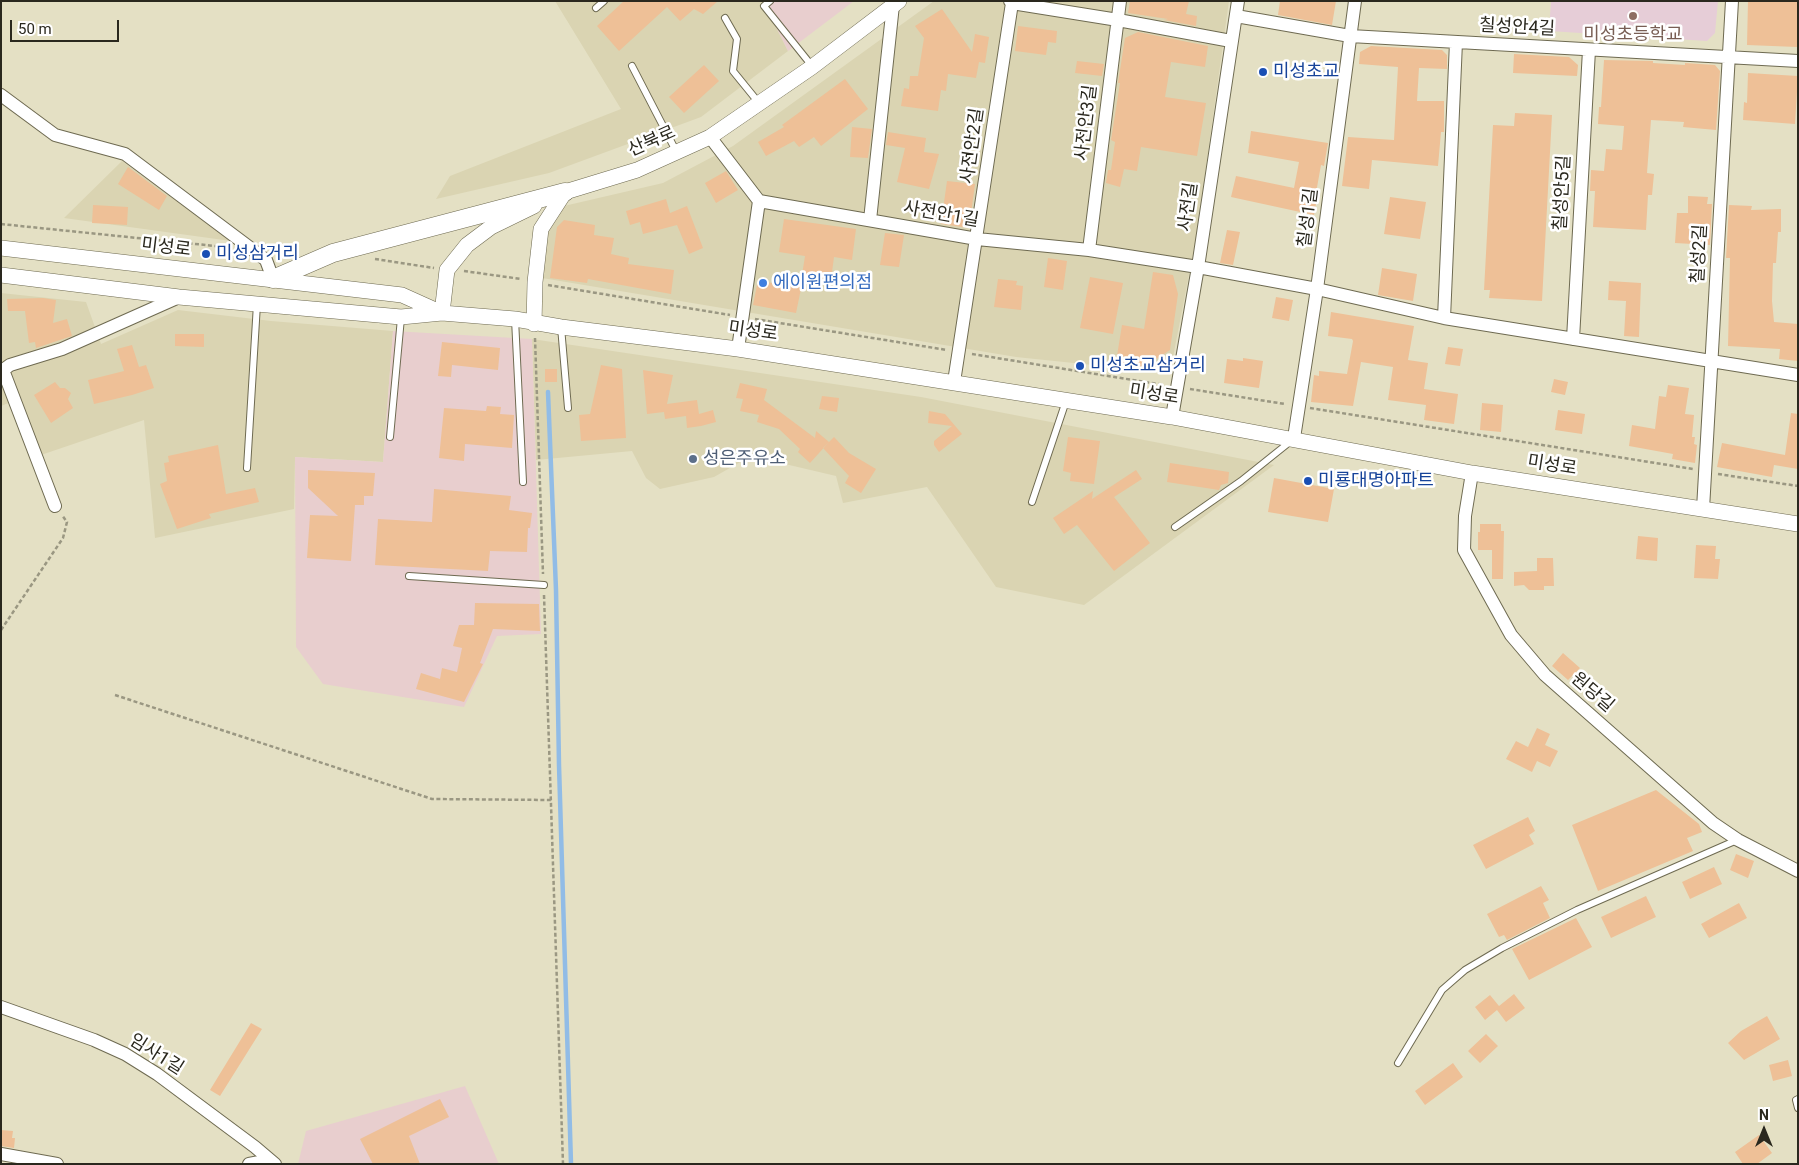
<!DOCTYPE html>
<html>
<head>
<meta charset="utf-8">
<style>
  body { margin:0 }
  #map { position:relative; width:1799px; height:1165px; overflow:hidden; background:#e4e0c4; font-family:Roboto,sans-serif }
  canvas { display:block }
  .frame { position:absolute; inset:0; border:2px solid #2a281e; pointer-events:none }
  .north { position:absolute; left:1739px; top:1105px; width:50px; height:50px; -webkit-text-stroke:4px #fff; paint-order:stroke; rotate:0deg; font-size:14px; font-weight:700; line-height:20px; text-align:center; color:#2a281e }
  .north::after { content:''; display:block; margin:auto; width:18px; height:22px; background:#2a281e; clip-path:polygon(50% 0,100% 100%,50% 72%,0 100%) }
  .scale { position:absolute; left:10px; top:20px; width:109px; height:22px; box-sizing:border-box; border:2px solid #2a281e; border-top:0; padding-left:6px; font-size:15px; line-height:18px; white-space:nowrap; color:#2a281e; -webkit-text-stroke:4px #fff; paint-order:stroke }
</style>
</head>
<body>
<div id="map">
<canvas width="1799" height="1165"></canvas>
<div class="frame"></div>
<div class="north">N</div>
<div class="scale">50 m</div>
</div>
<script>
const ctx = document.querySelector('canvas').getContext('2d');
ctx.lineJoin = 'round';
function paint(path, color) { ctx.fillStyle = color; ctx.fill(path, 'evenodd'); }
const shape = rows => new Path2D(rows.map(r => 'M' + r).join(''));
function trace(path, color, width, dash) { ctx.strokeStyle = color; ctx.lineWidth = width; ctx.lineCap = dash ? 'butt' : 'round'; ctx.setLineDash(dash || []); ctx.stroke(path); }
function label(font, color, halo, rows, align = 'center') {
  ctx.font = font + ' Roboto,"Noto Sans KR",sans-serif'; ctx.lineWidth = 5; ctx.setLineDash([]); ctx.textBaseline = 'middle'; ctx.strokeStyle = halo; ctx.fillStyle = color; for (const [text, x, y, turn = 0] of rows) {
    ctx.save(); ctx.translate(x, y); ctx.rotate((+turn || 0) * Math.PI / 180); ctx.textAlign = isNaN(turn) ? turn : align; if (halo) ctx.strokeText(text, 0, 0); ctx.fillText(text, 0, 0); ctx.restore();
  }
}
paint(shape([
  [555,1,763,1,788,51,701,117,549,173,436,199,450,176,621,109],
  [934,1,1229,1,1197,233,1170,373,1016,357,542,278,544,234,564,206,663,183,733,146],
  [122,161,231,241,64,218],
  [1,293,86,302,101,344,178,310,271,321,393,331,383,462,295,457,294,509,155,538,144,420,41,455,11,402,1,406],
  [532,339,921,397,1274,465,1084,605,996,587,927,487,843,503,836,476,751,456,714,477,660,489,646,478,632,451,536,460]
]), '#dad4b2');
paint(shape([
  [763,1,854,1,788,51],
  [393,331,532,339,541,634,497,636,464,707,323,684,296,647,295,457,383,462],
  [465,1086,499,1164,298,1164,306,1131]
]), '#e8cece');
paint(shape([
  [1551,1,1718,1,1715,33,1707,41,1549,31]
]), '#e6cdd7');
trace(shape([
  [548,392,556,590,559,765,571,1164]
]), '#91bce6', 4.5);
paint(shape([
  [624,1,718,1,703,14,694,9,680,21,667,7,619,51,597,26],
  [1130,1,1189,1,1186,14,1197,16,1196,26,1164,20,1168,19,1128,13],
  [1280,1,1336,1,1332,25,1278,15],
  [1748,1,1798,1,1797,47,1747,45],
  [942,9,972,52,975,34,989,37,985,63,979,62,976,78,948,74,946,91,941,90,938,111,901,106,904,88,909,89,910,76,918,76,924,38,915,26],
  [1018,26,1057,31,1056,43,1048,42,1046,55,1015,51],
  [1138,32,1208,46,1205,67,1171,62,1165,97,1206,103,1197,156,1141,147,1137,171,1124,169,1120,187,1106,183,1108,170,1111,170,1115,142,1111,140,1120,83,1118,83,1125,38],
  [1371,46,1442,50,1447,55,1447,69,1419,68,1417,101,1444,101,1444,132,1441,132,1438,166,1372,160,1369,189,1342,186,1348,137,1394,140,1398,67,1359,64,1360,52],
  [1514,54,1569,57,1578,65,1577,76,1513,73],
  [1604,60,1653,61,1653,63,1685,65,1685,63,1715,65,1720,71,1716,130,1683,127,1684,122,1651,120,1647,173,1654,174,1652,195,1648,195,1646,230,1593,227,1595,191,1590,191,1591,170,1604,171,1606,149,1622,150,1624,126,1598,124,1599,107,1601,107],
  [1077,61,1104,64,1102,76,1075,73],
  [704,65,719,81,684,113,669,97],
  [1748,73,1798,76,1795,124,1743,120,1744,102,1747,103],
  [845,79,868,109,821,146,814,137,799,147,794,141,766,156,758,142,784,127,782,125],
  [1515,113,1552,115,1542,301,1489,298,1490,290,1484,290,1493,125,1514,126],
  [852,127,872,129,868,158,850,157],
  [1251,131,1328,143,1324,166,1321,165,1316,193,1318,193,1314,215,1231,197,1236,176,1294,188,1299,162,1248,153],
  [888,132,926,138,924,152,939,154,929,189,897,182,905,148,886,145],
  [128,167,167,196,159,210,118,184],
  [726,171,738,190,716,203,705,183],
  [947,181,975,184,969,228,941,224],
  [1688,196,1708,197,1707,204,1712,204,1710,245,1675,243,1677,213,1688,213],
  [1390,197,1426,202,1420,239,1384,234],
  [666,199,670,213,687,206,703,248,689,254,677,225,643,234,640,222,630,225,626,211],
  [93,205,128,207,127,225,92,223],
  [1729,205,1752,206,1751,210,1781,209,1781,232,1778,232,1776,263,1773,263,1772,301,1774,322,1798,324,1798,361,1779,359,1780,349,1728,346,1730,258,1726,258],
  [784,219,856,229,852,260,834,257,831,280,802,275,805,256,779,252],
  [564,220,595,225,594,235,614,238,611,254,629,258,628,264,674,270,671,294,588,279,587,283,550,278,557,227],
  [1227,230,1240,232,1233,265,1220,263],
  [885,233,904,235,899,267,880,265],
  [1048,258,1067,261,1063,290,1044,287],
  [1382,268,1417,274,1413,301,1378,295],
  [1153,272,1173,275,1178,294,1170,350,1144,367,1116,362,1122,325,1144,329],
  [1090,277,1123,283,1113,334,1080,328],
  [772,278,802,284,796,313,753,305,758,280,772,283],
  [998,279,1017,281,1016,285,1023,286,1021,310,994,307],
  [1609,281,1641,283,1639,337,1624,336,1626,301,1608,300],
  [1276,297,1293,300,1289,321,1272,318],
  [43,298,56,300,53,323,67,319,72,336,36,348,35,342,29,343,25,311,8,311,7,299],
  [1331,312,1414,326,1408,360,1428,363,1424,389,1458,394,1454,424,1424,420,1426,405,1388,400,1393,367,1361,362,1353,406,1311,402,1314,375,1319,376,1319,371,1347,374,1353,341,1352,339,1328,336],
  [175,334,204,334,204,347,175,346],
  [442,342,500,348,498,370,452,365,451,377,438,376],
  [132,345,139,367,146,365,154,388,132,395,94,404,88,380,124,371,117,349],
  [1448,347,1463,349,1460,366,1445,364],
  [1243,358,1263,361,1259,388,1224,383,1227,359,1243,361],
  [601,365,622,369,626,438,581,441,579,415,590,414],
  [545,369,557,369,557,382,545,382],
  [643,370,673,375,667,404,697,400,699,414,713,410,716,422,701,426,687,428,686,416,665,419,664,412,647,414],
  [1554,379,1568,382,1565,395,1551,392],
  [55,382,60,388,65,388,71,393,68,399,73,408,51,423,34,395],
  [740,383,767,389,764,400,815,438,816,431,829,442,810,463,798,452,800,449,779,429,757,422,759,415,740,411,743,399,736,398],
  [1668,385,1689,388,1685,414,1694,415,1692,437,1695,437,1694,444,1697,445,1695,463,1672,459,1673,454,1629,446,1632,425,1655,429,1659,396,1666,397],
  [822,396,839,398,837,412,819,409],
  [1482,403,1503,405,1501,432,1480,430],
  [487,406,501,407,500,414,514,415,512,448,465,444,464,461,439,458,444,408,486,411],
  [1558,410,1585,414,1582,434,1555,430],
  [929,411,945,414,962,434,939,452,934,445,934,441,952,426,928,423],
  [1791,413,1798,414,1798,469,1774,465,1772,477,1717,467,1722,443,1785,455],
  [834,437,849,453,876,469,861,493,845,483,849,476,823,448],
  [1068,437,1100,441,1094,484,1070,481,1071,473,1063,471],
  [218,445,226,494,255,488,259,502,209,514,211,518,177,529,160,484,167,481,164,463,169,462,168,456],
  [1170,463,1229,472,1228,483,1221,485,1219,490,1167,482],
  [308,470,375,473,373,496,364,496,364,505,355,505,351,561,307,558,310,515,338,516,308,488],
  [1136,470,1142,479,1114,497,1150,543,1114,571,1077,525,1064,534,1053,518,1093,491,1092,499],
  [1274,478,1334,489,1328,522,1268,512],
  [434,489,511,496,509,510,532,513,530,528,528,528,527,552,490,551,488,571,375,565,378,519,432,522],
  [1480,524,1501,524,1501,531,1504,531,1503,579,1492,579,1492,550,1478,550,1478,532,1480,532],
  [1638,536,1658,538,1657,561,1636,559],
  [1696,545,1716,546,1715,559,1720,559,1718,579,1694,578],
  [1537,558,1553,558,1554,586,1544,586,1544,590,1529,590,1524,585,1514,586,1514,572,1537,571],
  [475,603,539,604,540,631,493,629,480,663,483,664,464,702,416,689,421,673,440,679,442,668,457,672,462,648,453,646,459,625,474,625],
  [1563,653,1580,668,1568,680,1552,666],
  [1537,728,1550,734,1545,745,1558,751,1550,767,1537,761,1532,772,1506,759,1516,741,1528,747],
  [1656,790,1699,824,1702,832,1687,838,1693,851,1598,891,1572,825],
  [1528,817,1535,831,1529,835,1534,844,1486,869,1473,845],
  [1736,854,1754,861,1748,878,1730,870],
  [1714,867,1722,884,1690,899,1682,882],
  [1541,886,1549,900,1543,903,1550,918,1507,940,1504,935,1499,937,1487,914],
  [1646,896,1656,917,1611,938,1601,917],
  [1739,903,1747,918,1709,938,1701,924],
  [1576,918,1592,947,1529,980,1512,949],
  [1514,994,1525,1008,1506,1022,1497,1010,1485,1020,1475,1007,1490,995,1499,1006],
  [1767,1016,1780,1039,1744,1060,1728,1043,1741,1031],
  [251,1023,262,1029,220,1096,210,1090],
  [1486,1034,1498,1046,1480,1063,1468,1051],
  [1788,1060,1792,1076,1773,1081,1769,1065],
  [1453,1063,1463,1077,1425,1105,1415,1091],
  [440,1099,449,1117,409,1136,420,1164,373,1164,360,1139],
  [1,1130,13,1131,12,1138,15,1138,14,1148,1,1146],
  [1759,1135,1772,1153,1757,1164,1743,1164,1735,1152]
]), '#eec097');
const service = shape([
  [770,1,764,6,812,66],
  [596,8,604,1],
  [725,18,737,39,733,71,759,103],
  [632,66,676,151],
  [515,319,523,482],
  [561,327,568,408],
  [390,437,401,318],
  [247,468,257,304],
  [1032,502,1066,401],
  [1175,527,1241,481,1291,441],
  [409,576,544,585],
  [1398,1063,1442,990,1465,970,1502,948,1577,910,1737,840],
  [1798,1099,1796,1100,1798,1108]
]);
const minor = shape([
  [1010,1,1012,3,1118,20,1231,41],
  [1236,16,1350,36,1798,61],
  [1,95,55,135,125,154,253,250,266,260,273,279],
  [710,137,759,201,977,239,1089,250,1198,267,1317,289,1444,318,1798,375],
  [870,220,893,5],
  [1089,250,1120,1],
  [1444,318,1456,42],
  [1573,339,1589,50],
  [738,349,759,201],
  [954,382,1012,3],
  [1172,417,1198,267,1238,1],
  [1294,438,1317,289,1355,1],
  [1472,473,1465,516,1464,550,1511,635,1545,675,1713,823,1738,840,1798,871],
  [55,506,3,370,10,365,62,349,179,297],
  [1703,509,1732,1],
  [1,1007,94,1040,125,1054,157,1074,255,1147,275,1164],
  [1,1154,57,1164],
  [249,1164,270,1160,269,1164]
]);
const tertiary = shape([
  [555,196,565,192,637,170,710,137,812,67,899,1],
  [534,206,491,227,467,245,447,270,442,313,515,319,561,327,738,349,1172,417,1472,473,1798,524],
  [1,248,402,295,442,313,401,317,179,297,1,275],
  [534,324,535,282,541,229,565,192]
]);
const secondary = shape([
  [273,279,333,253,565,192]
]);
trace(service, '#6e6a51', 8);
trace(minor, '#6e6a51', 14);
trace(tertiary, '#6e6a51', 16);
trace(secondary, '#6e6a51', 19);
trace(shape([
  [1,224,225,247],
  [276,251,295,251],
  [375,259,434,268],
  [464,271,521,279],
  [548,285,730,315],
  [755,319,947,350],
  [535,338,543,574],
  [972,354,1164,385],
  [1190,389,1285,404],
  [1310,408,1693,469],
  [1718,474,1798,486],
  [544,595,563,1164],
  [1,630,63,538,67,522,62,515],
  [115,695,432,799,551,800]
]), '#9a9782', 2.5, [4, 2.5]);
trace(service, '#fff', 6);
trace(minor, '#fff', 12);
trace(tertiary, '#fff', 15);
trace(secondary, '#fff', 18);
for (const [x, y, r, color] of [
  [1633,16,5,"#8d6e63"],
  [1263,72,5,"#1a4fb4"],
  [206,254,5,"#1a4fb4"],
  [763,283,5,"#3f7fe0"],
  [1080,366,5,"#1a4fb4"],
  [693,459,5,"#5c6f8a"],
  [1308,481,5,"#1a4fb4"]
]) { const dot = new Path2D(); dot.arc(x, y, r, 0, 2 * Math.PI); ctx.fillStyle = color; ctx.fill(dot); trace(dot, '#fff', 2); }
label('18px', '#2a281e', '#fff', [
  ["칠성안4길",1517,28,3],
  ["사전안3길",1087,123,-83],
  ["산북로",652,142,-24],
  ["사전안2길",973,146,-82],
  ["칠성안5길",1563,193,-87],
  ["사전길",1189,207,-82],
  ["사전안1길",941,215,10],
  ["칠성1길",1309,218,-83],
  ["미성로",166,248,7],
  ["칠성2길",1700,254,-87],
  ["미성로",753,332,8],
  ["미성로",1154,395,9],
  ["미성로",1552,466,9],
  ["원당길",1592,693,41],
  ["임사1길",156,1055,32]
]);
label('18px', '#785e54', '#fff', [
  ["미성초등학교",1633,35]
]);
label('18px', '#164399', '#fff', [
  ["미성초교",1273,72],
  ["미성삼거리",216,254],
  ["미성초교삼거리",1090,366],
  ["미룡대명아파트",1318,481]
], 'left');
label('18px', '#366cbe', '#fff', [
  ["에이원편의점",773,283]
], 'left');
label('18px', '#4e5e75', '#fff', [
  ["성은주유소",703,459]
], 'left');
</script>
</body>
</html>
